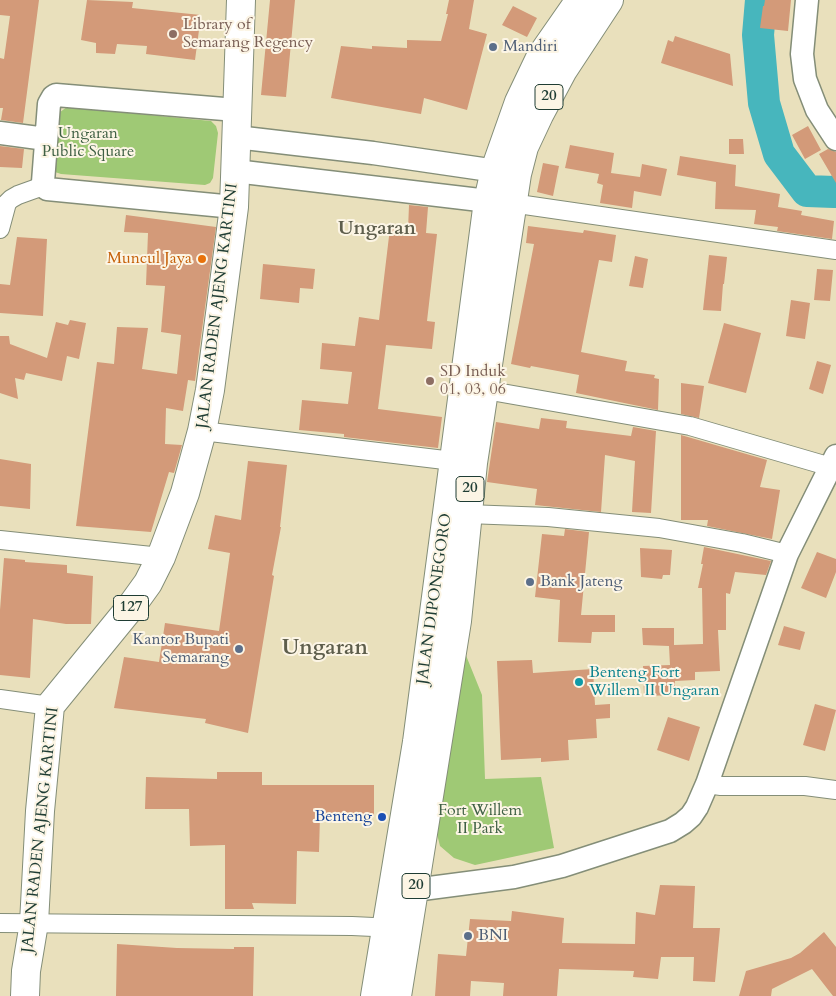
<!DOCTYPE html>
<html>
<head>
<meta charset="utf-8">
<style>
  body { margin:0 }
  canvas { display:block; background:#e9e0bc }
</style>
</head>
<body>
<canvas width="836" height="996"></canvas>
<script>
const ctx = document.querySelector('canvas').getContext('2d');
ctx.lineJoin = 'round';
function paint(path, color) { ctx.fillStyle = color; ctx.fill(path, 'evenodd'); }
const shape = rows => new Path2D(rows.map(r => 'M' + r).join(''));
function trace(path, color, width, dash) { ctx.strokeStyle = color; ctx.lineWidth = width; ctx.lineCap = dash ? 'butt' : 'round'; ctx.setLineDash(dash || []); ctx.stroke(path); }
function label(font, color, halo, rows, align = 'center') {
  ctx.font = font + ' Cardo,serif'; ctx.lineWidth = 4; ctx.setLineDash([]); ctx.textBaseline = 'middle'; ctx.strokeStyle = halo; ctx.fillStyle = color; for (const [text, x, y, turn = 0] of rows) {
    ctx.save(); ctx.translate(x, y); ctx.rotate((+turn || 0) * Math.PI / 180); ctx.textAlign = isNaN(turn) ? turn : align; if (halo) ctx.strokeText(text, 0, 0); ctx.fillText(text, 0, 0); ctx.restore();
  }
}
paint(shape([
  [67,107,211,121,216,126,218,133,213,178,210,183,205,185,61,174,55,172,53,166,56,115],
  [461,643,482,695,485,779,541,777,554,848,475,865,454,858,440,846,436,830]
]), '#9fc975');
trace(shape([
  [761,0,758,35,764,103,779,154,807,191,834,192,836,191]
]), '#47b6bd', 32);
paint(shape([
  [0,0,39,0,23,123,1,120,3,108,0,108,0,58,4,59,10,16,0,15],
  [87,0,133,2,132,8,201,15,195,60,146,54,147,46,117,44,115,54,96,53,96,43,81,40],
  [270,0,295,0,286,97,261,95],
  [449,0,474,0,469,29,487,34,467,110,424,98,421,114,331,98,341,46,372,49,372,46,407,48,407,40,441,41,448,14,446,14],
  [765,0,791,0,788,31,760,28,763,6,764,6],
  [513,6,537,18,527,37,502,25],
  [675,36,730,54,733,86,661,63,668,40,673,42],
  [808,126,821,150,805,159,792,135],
  [729,139,743,139,744,154,729,154],
  [570,145,614,153,611,173,640,177,642,164,667,169,661,196,634,191,632,208,600,203,603,185,597,183,599,174,565,168],
  [0,146,24,149,22,168,0,167],
  [828,149,836,152,836,183,819,154],
  [680,156,736,165,735,186,780,194,778,207,802,211,801,215,834,221,832,239,777,231,778,227,754,224,756,210,715,209,716,182,677,175],
  [543,163,559,166,553,196,537,192],
  [409,205,428,207,426,233,437,234,427,321,435,322,432,349,386,345,378,409,442,417,438,448,344,437,344,434,299,430,302,400,348,404,352,372,320,369,322,343,355,346,359,317,379,320,390,228,408,230],
  [126,215,216,227,195,381,188,380,183,411,166,408,165,444,182,445,174,473,169,472,151,532,76,526,97,362,114,364,117,327,148,328,142,369,177,374,181,335,161,332,165,286,146,285,148,233,124,232],
  [528,226,583,233,584,230,616,235,612,262,599,260,581,352,627,361,625,371,655,375,654,378,659,379,658,410,576,393,579,375,531,366,530,368,511,364,534,244,526,243],
  [17,237,47,239,43,316,0,313,0,284,10,285],
  [709,255,727,257,724,284,723,284,721,311,703,310],
  [635,256,648,259,643,288,629,286],
  [263,264,315,269,313,289,300,288,299,303,260,299],
  [817,269,833,270,830,301,814,300],
  [791,300,810,303,805,339,786,336],
  [70,320,86,323,79,359,67,356,62,381,26,373,24,380,15,378,18,399,0,393,0,336,9,336,10,344,47,358,56,322,68,325],
  [724,323,761,333,746,393,708,383],
  [817,361,831,365,823,394,809,389],
  [681,383,704,386,699,418,681,414],
  [541,418,567,421,566,428,631,436,633,427,656,431,651,513,632,512,635,461,605,455,601,512,535,505,537,489,487,482,496,422,539,429],
  [681,435,767,460,760,487,780,490,772,539,707,526,708,520,681,520],
  [0,459,31,464,30,509,0,506],
  [248,461,287,465,280,527,281,527,272,575,274,576,248,733,205,723,206,719,114,708,124,657,159,662,165,623,219,631,230,553,208,549,215,515,241,520],
  [565,529,589,532,581,615,615,615,615,632,592,632,591,643,558,642,560,600,535,597,542,534,564,536],
  [704,547,771,561,766,575,735,572,730,594,726,593,726,630,718,630,720,671,695,672,695,680,675,681,675,695,644,696,643,666,670,665,669,646,643,645,642,628,674,628,674,645,703,644,702,588,698,588,703,564,701,564],
  [640,548,672,550,670,575,663,575,662,579,641,577],
  [817,552,836,559,836,572,826,598,801,588],
  [4,558,25,560,25,562,67,565,67,573,93,576,91,624,66,624,33,619,30,678,0,675,0,610],
  [784,626,805,632,800,650,778,645],
  [532,660,533,673,593,669,595,705,610,704,610,718,596,719,597,738,568,740,569,760,541,762,541,758,501,760,497,661],
  [815,704,836,710,825,751,803,745],
  [668,717,700,727,689,761,657,750],
  [217,772,262,772,262,785,374,785,374,816,320,816,319,852,297,851,296,904,252,903,254,909,225,909,225,845,190,846,189,809,145,809,146,777,217,779],
  [660,885,695,886,693,928,720,928,715,982,693,981,694,957,661,957,658,979,633,977,634,971,559,969,557,996,503,996,504,983,471,981,470,996,435,996,438,954,466,956,470,919,511,921,512,911,564,918,562,943,635,944,636,912,655,915],
  [824,932,836,947,836,996,833,996,812,969,772,989,771,996,739,996,746,971,791,958,800,953],
  [117,944,177,948,234,949,234,947,254,947,253,996,116,996]
]), '#d39a79');
const minor = shape([
  [511,203,836,250],
  [0,229,7,203,11,199,18,195,43,186],
  [485,390,690,426,831,467],
  [202,431,453,461],
  [467,514,548,517,659,528,742,543,787,554],
  [0,540,161,557],
  [0,699,50,706],
  [707,784,721,786,805,786,836,790],
  [0,923,352,926,395,928]
]);
const tertiary = shape([
  [807,0,802,54,805,79,817,110,836,139],
  [0,133,46,139],
  [236,137,373,153,510,173],
  [235,171,505,203],
  [234,207,47,189,43,186,43,182,49,104,53,97,56,95,236,110],
  [399,892,514,877,562,866,670,831,683,823,691,816,697,807,707,784,787,554,836,456]
]);
const primary = shape([
  [25,996,26,971,34,923,40,811,50,706,130,608,148,583,161,557,185,493,202,431,210,390,234,207,241,0]
]);
const trunk = shape([
  [375,996,417,742,488,201,495,170,519,102,541,56,580,0],
  [397,996,457,621,473,463,517,174,524,147,539,115,563,70,609,0]
]);
trace(minor, '#848e78', 20);
trace(tertiary, '#848e78', 25);
trace(primary, '#848e78', 30);
trace(trunk, '#848e78', 30);
trace(minor, '#fff', 18);
trace(tertiary, '#fff', 22);
trace(primary, '#fff', 28);
trace(trunk, '#fff', 28);
for (const [x, y, r, color] of [
  [173,34,5,"#8d6e63"],
  [493,47,5,"#5c6f8a"],
  [202,259,5,"#e8710a"],
  [430,381,5,"#8d6e63"],
  [530,582,5,"#5c6f8a"],
  [239,649,5,"#5c6f8a"],
  [579,682,5,"#0f9aa8"],
  [382,817,5,"#1a4fb4"],
  [468,936,5,"#5c6f8a"]
]) { const dot = new Path2D(); dot.arc(x, y, r, 0, 2 * Math.PI); ctx.fillStyle = color; ctx.fill(dot); trace(dot, '#fcf5e5', 2); }
for (const [x, y, w] of [
  [549,97,28],
  [470,489,28],
  [131,608,35],
  [416,886,28]
]) { const box = new Path2D(); box.roundRect(x - w / 2, y - 12.5, w, 25, 4); ctx.fillStyle = '#fcf5e5'; ctx.fill(box); trace(box, '#1f3d34', 1); }
label('bold 15px', '#1f3d34', null, [
  ["20",549,97],
  ["20",470,489],
  ["127",131,608],
  ["20",416,886]
]);
label('16px', '#785e54', '#fcf5e5', [
  ["Library of",183,25],
  ["Semarang Regency",183,43],
  ["SD Induk",440,372],
  ["01, 03, 06",440,390]
], 'left');
label('16px', '#4e5e75', '#fcf5e5', [
  ["Mandiri",503,47],
  ["Bank Jateng",540,582],
  ["Kantor Bupati",229,640,"right"],
  ["Semarang",229,658,"right"],
  ["BNI",478,936]
], 'left');
label('16px', '#3f6044', '#fcf5e5', [
  ["Ungaran",88,134],
  ["Public Square",88,152],
  ["Fort Willem",480,811],
  ["II Park",480,829]
]);
label('16px', '#c56008', '#fcf5e5', [
  ["Muncul Jaya",192,259]
], 'right');
label('16px', '#1f3d34', '#fcf5e5', [
  ["JALAN RADEN AJENG KARTINI",218,306,-83],
  ["JALAN DIPONEGORO",435,599,-82],
  ["JALAN RADEN AJENG KARTINI",41,830,-84]
]);
label('16px', '#0d838f', '#fcf5e5', [
  ["Benteng Fort",589,673],
  ["Willem II Ungaran",589,691]
], 'left');
label('16px', '#164399', '#fcf5e5', [
  ["Benteng",372,817]
], 'right');
label('bold 19px', '#5e5e4c', '#fcf5e5', [
  ["Ungaran",377,230]
]);
label('bold 21px', '#5e5e4c', '#fcf5e5', [
  ["Ungaran",325,649]
]);
</script>
</body>
</html>
